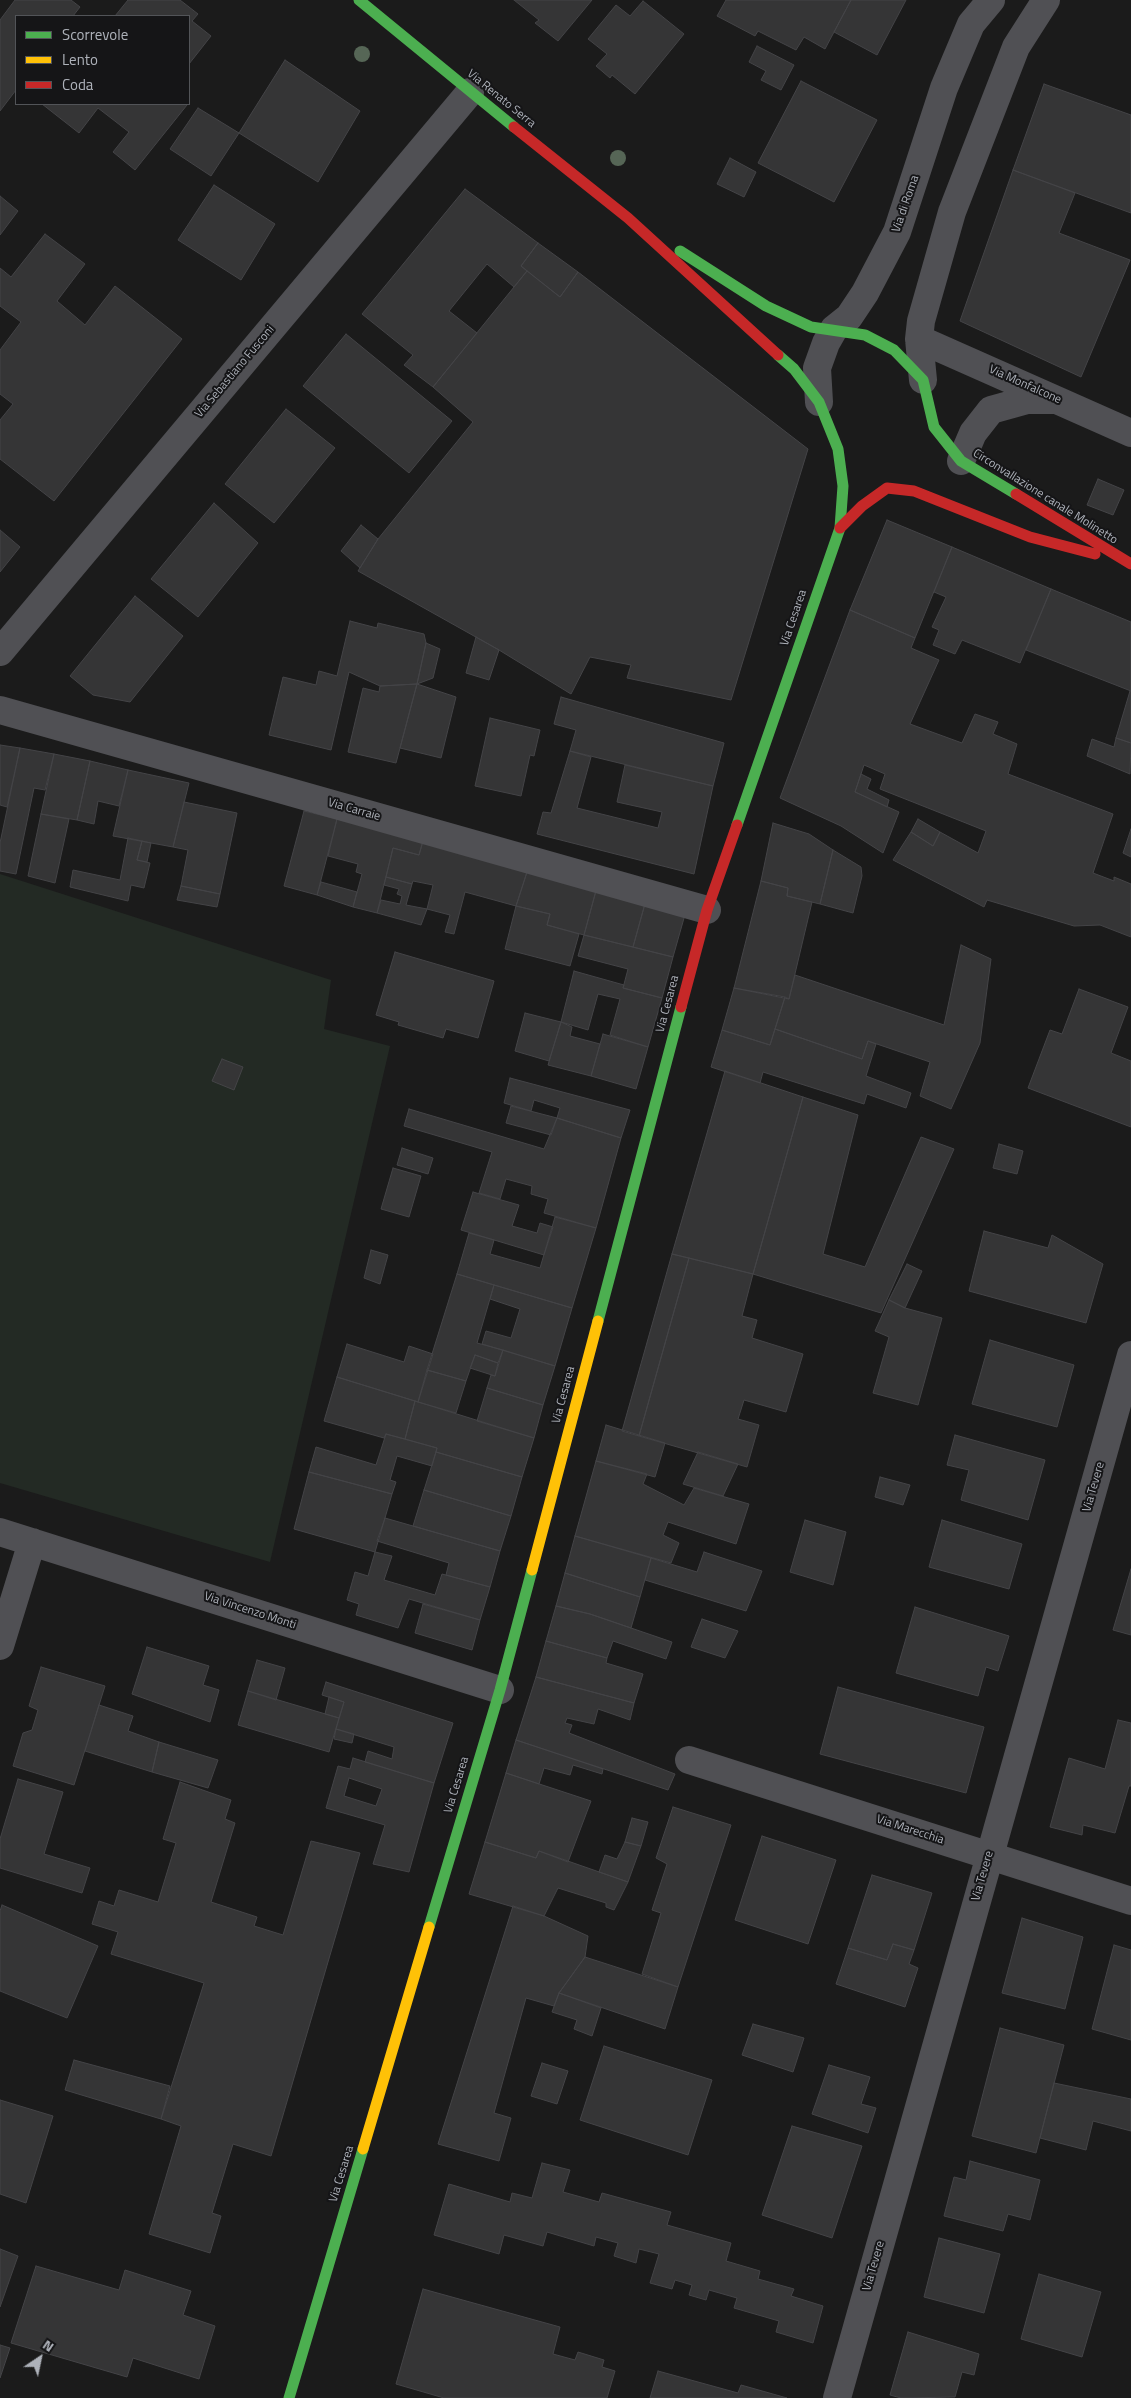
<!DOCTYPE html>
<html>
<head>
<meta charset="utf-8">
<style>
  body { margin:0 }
  #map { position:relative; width:1131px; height:2398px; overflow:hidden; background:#1b1b1b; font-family:"Titillium Web",sans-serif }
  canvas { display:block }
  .legend { position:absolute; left:15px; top:15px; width:175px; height:90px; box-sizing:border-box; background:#151517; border:1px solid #525458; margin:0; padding:6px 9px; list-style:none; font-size:15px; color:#aeb2ba }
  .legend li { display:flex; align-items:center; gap:10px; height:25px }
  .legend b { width:25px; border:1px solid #525458 }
  .north { position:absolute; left:15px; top:2333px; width:50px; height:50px; -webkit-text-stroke:4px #151517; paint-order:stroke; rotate:34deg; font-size:14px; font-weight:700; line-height:20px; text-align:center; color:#aeb2ba }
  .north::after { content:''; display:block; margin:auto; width:18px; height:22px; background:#aeb2ba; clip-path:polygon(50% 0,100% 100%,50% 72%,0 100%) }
</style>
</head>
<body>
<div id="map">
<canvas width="1131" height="2398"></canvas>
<ul class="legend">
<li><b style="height:6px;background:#4caf50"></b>Scorrevole</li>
<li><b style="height:6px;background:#ffc107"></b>Lento</li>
<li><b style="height:6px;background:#c62828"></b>Coda</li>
</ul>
<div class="north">N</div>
</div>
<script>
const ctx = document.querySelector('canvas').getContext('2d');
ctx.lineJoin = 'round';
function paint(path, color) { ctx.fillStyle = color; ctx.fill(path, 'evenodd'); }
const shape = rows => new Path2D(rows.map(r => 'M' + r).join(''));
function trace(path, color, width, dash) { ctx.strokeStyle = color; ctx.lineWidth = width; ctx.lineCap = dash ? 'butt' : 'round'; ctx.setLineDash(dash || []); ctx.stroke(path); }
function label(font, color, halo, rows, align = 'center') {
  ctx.font = font + ' "Titillium Web",sans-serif'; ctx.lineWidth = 4; ctx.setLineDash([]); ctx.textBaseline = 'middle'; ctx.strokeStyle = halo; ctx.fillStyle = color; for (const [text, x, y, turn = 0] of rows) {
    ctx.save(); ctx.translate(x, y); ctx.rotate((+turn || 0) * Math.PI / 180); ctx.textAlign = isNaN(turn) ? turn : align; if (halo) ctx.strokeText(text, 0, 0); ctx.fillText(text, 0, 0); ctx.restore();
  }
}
paint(shape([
  [0,874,331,980,324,1029,390,1046,270,1562,0,1483]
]), '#232a24');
const building = shape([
  [15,0,71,0,80,7,73,16,16,16,16,90,0,111,0,20,15,0],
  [128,0,180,0,198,14,192,21,211,36,189,64,189,16,115,16,128,0],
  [514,0,592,0,558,41,535,23,539,20,514,0],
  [726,0,851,0,825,49,804,37,796,50,758,31,755,36,717,16,726,0],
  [851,0,906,0,877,55,834,32,851,0],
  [643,1,684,34,635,94,612,75,610,78,596,66,607,54,588,39,616,5,630,16,643,1],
  [757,46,794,65,781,90,761,80,766,71,749,62,757,46],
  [285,60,360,111,318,182,239,133,285,60],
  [801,81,877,120,834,202,758,163,801,81],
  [1044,84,1131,115,1131,213,1013,170,1044,84],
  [42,104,185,104,187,105,135,170,113,152,129,132,98,108,79,133,42,104],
  [198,108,239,133,211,176,170,149,198,108],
  [730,158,756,172,744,197,717,184,730,158],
  [1013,170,1075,193,1059,233,1130,260,1081,377,960,321,1013,170],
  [214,185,275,224,241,280,178,240,214,185],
  [465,189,538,243,521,266,527,271,514,287,487,264,449,311,477,333,433,387,404,365,413,355,362,314,465,189],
  [0,196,18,211,0,235,0,196],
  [45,234,85,264,57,301,85,325,115,286,182,339,54,501,0,459,0,420,13,404,0,394,0,350,21,322,0,306,0,268,11,277,45,234],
  [538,243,578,272,560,297,521,266,538,243],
  [527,271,560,297,578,272,808,449,731,700,627,678,631,665,590,657,571,694,499,650,358,571,378,539,473,422,433,387,527,271],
  [346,334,452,421,409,473,303,386,346,334],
  [286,409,335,448,274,523,225,484,286,409],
  [1098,479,1124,490,1113,515,1087,505,1098,479],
  [214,503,258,543,198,617,151,579,214,503],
  [887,520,952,547,915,638,850,610,887,520],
  [361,525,378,539,360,568,341,551,361,525],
  [0,530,20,547,0,572,0,530],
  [952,547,1051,589,1020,663,962,640,955,654,933,645,939,630,932,627,946,597,934,592,952,547],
  [1051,589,1131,622,1131,691,1026,650,1051,589],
  [135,596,183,636,130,702,93,695,70,676,135,596],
  [850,610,915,638,911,648,939,660,910,724,962,743,975,714,998,722,993,734,1017,744,1008,774,1113,814,1093,873,1114,881,1114,877,1131,884,1131,937,1100,925,1074,926,987,900,984,907,893,860,911,832,933,846,940,832,978,853,986,831,880,789,885,774,864,765,855,792,899,812,883,853,841,826,780,798,850,610],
  [350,621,377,628,378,623,424,634,426,643,417,684,380,686,349,672,331,750,269,735,283,677,316,685,319,671,337,676,350,621],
  [476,637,499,650,489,680,466,673,476,637],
  [426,643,440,649,433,678,417,684,426,643],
  [417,684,456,697,441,758,400,748,417,684],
  [417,684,396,763,348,752,363,688,379,692,380,686,417,684],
  [1130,691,1131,691,1131,743,1116,738,1130,691],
  [561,697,724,743,713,786,570,751,576,730,554,724,561,697],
  [490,718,540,730,534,756,530,755,521,796,475,786,490,718],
  [1116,738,1131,743,1130,774,1087,756,1092,739,1114,747,1116,738],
  [0,745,20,748,7,807,0,805,0,745],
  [20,748,54,754,45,790,34,788,16,874,0,871,0,843,20,748],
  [570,751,591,757,577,808,658,828,662,812,617,802,625,765,713,786,694,874,537,834,543,812,551,813,570,751],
  [54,754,90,761,77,820,41,814,54,754],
  [90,761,128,770,119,806,98,801,94,824,77,820,90,761],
  [128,770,189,783,173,847,113,836,128,770],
  [861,774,871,779,867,789,889,800,887,807,855,792,861,774],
  [184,802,237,813,220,894,181,886,188,850,173,847,184,802],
  [304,811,337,819,317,895,284,886,304,811],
  [41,814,69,819,55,883,28,876,41,814],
  [337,819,423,841,419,855,393,848,377,913,353,907,362,874,356,872,358,864,328,856,337,819],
  [918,819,940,832,933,846,911,832,918,819],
  [773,823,809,834,833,850,820,904,787,896,788,888,761,881,773,823],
  [1131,829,1131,857,1123,853,1131,829],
  [128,838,142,841,137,860,150,863,144,888,131,885,128,901,70,887,73,870,120,880,128,838],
  [142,841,151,843,147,862,137,860,142,841],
  [423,841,528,869,516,906,465,892,454,934,445,932,450,915,427,909,433,885,413,881,412,884,386,877,393,848,419,855,423,841],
  [833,850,861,867,862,876,853,913,820,904,833,850],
  [528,869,597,887,584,935,547,925,550,914,516,906,528,869],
  [386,877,412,884,406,905,427,909,421,925,377,913,381,900,400,904,402,896,397,894,399,889,384,885,386,877],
  [761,881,788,888,787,896,812,902,789,999,734,988,761,881],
  [321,882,357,892,353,907,317,895,321,882],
  [181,886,220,894,217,907,177,900,181,886],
  [597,887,646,900,633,947,584,935,597,887],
  [646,900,686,911,673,957,633,947,646,900],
  [516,906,550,914,547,925,579,934,570,966,505,949,516,906],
  [584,935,673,957,662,998,623,988,628,969,578,956,584,935],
  [961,945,991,959,980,1043,951,1109,920,1096,930,1062,868,1041,862,1059,775,1029,785,997,789,999,795,975,944,1025,961,945],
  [395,952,494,981,478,1038,446,1029,443,1038,398,1025,399,1022,376,1015,395,952],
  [574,971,624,985,623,988,662,998,648,1047,610,1035,620,999,598,994,588,1030,561,1022,574,971],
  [734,988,785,997,770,1045,722,1030,734,988],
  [1079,989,1128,1007,1111,1053,1131,1061,1131,1127,1028,1088,1050,1030,1062,1034,1079,989],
  [525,1013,561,1022,549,1061,515,1051,525,1013],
  [561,1022,572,1027,570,1036,600,1044,591,1076,548,1065,561,1022],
  [775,1029,862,1059,868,1041,876,1044,866,1076,911,1093,906,1108,867,1094,864,1104,763,1072,760,1083,711,1067,722,1030,770,1045,775,1029],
  [603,1034,648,1047,636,1089,591,1076,603,1034],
  [222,1059,243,1067,234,1090,212,1081,222,1059],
  [725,1071,803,1097,753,1274,672,1254,725,1071],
  [510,1078,630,1110,621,1138,557,1118,560,1108,534,1100,531,1111,504,1103,510,1078],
  [803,1097,858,1115,823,1254,865,1267,921,1137,954,1149,881,1313,753,1274,803,1097],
  [511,1106,557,1118,551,1135,506,1123,511,1106],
  [409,1109,544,1149,557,1118,621,1138,596,1228,544,1213,548,1199,531,1194,532,1186,506,1179,500,1199,479,1193,492,1152,404,1126,409,1109],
  [999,1144,1023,1151,1017,1174,993,1168,999,1144],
  [402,1148,433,1158,428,1174,397,1165,402,1148],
  [393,1168,421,1176,409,1217,381,1209,393,1168],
  [473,1192,519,1205,512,1226,537,1233,540,1223,553,1227,544,1255,461,1230,473,1192],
  [555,1217,596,1228,572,1308,457,1274,469,1233,494,1240,490,1254,540,1268,555,1217],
  [984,1231,1048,1248,1052,1235,1103,1264,1086,1323,969,1291,984,1231],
  [371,1250,388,1255,380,1284,364,1278,371,1250],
  [672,1254,689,1258,639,1436,622,1431,672,1254],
  [689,1258,753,1274,742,1316,757,1320,752,1338,803,1354,786,1412,744,1400,738,1419,759,1425,747,1467,639,1436,689,1258],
  [907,1264,922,1271,905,1308,889,1300,907,1264],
  [457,1274,494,1285,477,1343,503,1350,498,1363,475,1355,466,1381,427,1370,457,1274],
  [494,1285,572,1308,555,1366,482,1344,486,1331,511,1338,520,1309,490,1299,494,1285],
  [889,1300,905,1308,942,1318,918,1405,873,1393,889,1337,875,1331,889,1300],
  [990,1340,1074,1365,1057,1427,972,1404,990,1340],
  [347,1344,404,1362,409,1346,433,1354,418,1402,337,1377,347,1344],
  [503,1350,555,1366,543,1405,487,1388,491,1375,495,1376,503,1350],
  [475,1355,498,1363,495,1376,470,1368,475,1355],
  [427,1370,466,1381,456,1413,418,1402,427,1370],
  [337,1377,415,1401,405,1439,386,1434,384,1438,324,1421,337,1377],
  [487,1388,543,1405,534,1438,477,1421,487,1388],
  [415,1401,534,1438,522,1477,436,1452,437,1448,405,1439,415,1401],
  [606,1425,665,1443,655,1477,596,1461,606,1425],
  [386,1434,437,1448,432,1466,397,1456,390,1480,396,1482,392,1494,309,1472,316,1447,376,1465,386,1434],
  [955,1435,1045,1460,1028,1520,961,1500,969,1470,947,1465,955,1435],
  [436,1452,522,1477,511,1516,424,1490,436,1452],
  [698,1452,738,1464,723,1496,683,1484,698,1452],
  [596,1461,647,1474,643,1484,684,1505,694,1488,749,1504,736,1544,668,1522,663,1535,679,1543,671,1563,575,1536,596,1461],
  [309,1472,392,1494,375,1552,294,1529,309,1472],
  [880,1477,910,1485,903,1505,875,1497,880,1477],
  [424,1490,511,1516,500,1551,413,1526,424,1490],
  [385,1518,500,1551,490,1587,446,1575,449,1563,377,1541,385,1518],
  [805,1520,846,1532,833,1585,790,1572,805,1520],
  [942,1520,1022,1544,1009,1589,929,1567,942,1520],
  [575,1536,651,1558,640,1597,565,1573,575,1536],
  [375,1552,392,1556,384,1580,435,1595,442,1574,490,1587,480,1620,409,1599,398,1628,356,1615,359,1604,347,1600,355,1572,368,1576,375,1552],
  [704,1552,762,1571,746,1611,645,1580,651,1558,697,1572,704,1552],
  [1131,1569,1131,1635,1113,1630,1131,1569],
  [565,1573,640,1597,631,1628,590,1614,556,1606,565,1573],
  [423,1604,480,1620,472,1650,415,1633,423,1604],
  [556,1606,590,1614,672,1642,666,1659,613,1641,607,1658,546,1641,556,1606],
  [915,1607,1009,1636,998,1671,986,1667,978,1696,896,1673,915,1607],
  [702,1619,738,1631,725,1658,691,1647,702,1619],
  [546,1641,607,1658,606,1663,643,1674,634,1703,536,1677,546,1641],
  [147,1647,209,1666,203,1685,219,1690,210,1722,132,1694,147,1647],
  [257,1660,285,1668,276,1700,248,1691,257,1660],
  [41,1667,105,1686,74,1785,13,1766,23,1733,32,1730,38,1710,29,1706,41,1667],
  [536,1677,634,1703,630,1720,598,1709,594,1724,567,1718,565,1723,572,1725,569,1733,675,1774,668,1790,516,1740,536,1677],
  [326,1682,453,1723,434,1783,365,1762,368,1751,392,1759,394,1747,336,1729,344,1702,322,1695,326,1682],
  [838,1687,984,1727,966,1793,820,1754,838,1687],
  [248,1691,339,1718,329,1752,238,1725,248,1691],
  [329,1697,344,1702,339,1718,325,1714,329,1697],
  [99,1705,133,1716,128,1731,159,1742,152,1772,85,1751,99,1705],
  [1118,1720,1131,1723,1131,1786,1129,1786,1115,1833,1083,1825,1082,1835,1050,1827,1069,1758,1105,1769,1118,1720],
  [336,1729,354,1734,352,1743,334,1739,336,1729],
  [516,1740,603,1769,602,1774,573,1765,570,1775,544,1768,539,1784,506,1773,516,1740],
  [159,1742,218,1760,208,1788,152,1772,159,1742],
  [353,1758,434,1783,409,1872,373,1864,385,1825,326,1808,338,1766,350,1769,353,1758],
  [349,1778,382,1789,376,1806,344,1796,349,1778],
  [506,1773,591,1801,568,1862,539,1851,536,1858,485,1842,506,1773],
  [18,1779,63,1792,44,1854,90,1868,82,1893,0,1868,0,1839,18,1779],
  [180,1782,231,1800,225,1819,235,1823,211,1902,257,1917,254,1926,283,1935,311,1841,360,1853,271,2156,233,2144,212,2213,221,2216,210,2253,149,2234,181,2126,161,2119,204,1983,111,1954,118,1932,92,1924,99,1901,114,1906,119,1890,158,1902,176,1843,163,1839,180,1782],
  [673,1807,731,1825,678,1987,642,1974,661,1913,652,1910,667,1864,656,1858,673,1807],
  [632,1818,648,1822,641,1846,625,1842,632,1818],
  [762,1836,836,1860,808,1944,735,1920,762,1836],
  [485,1842,536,1858,539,1851,628,1882,614,1910,606,1907,606,1903,558,1888,544,1916,469,1894,485,1842],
  [625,1842,641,1846,628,1882,599,1872,605,1855,617,1859,625,1842],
  [872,1875,932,1893,914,1950,893,1944,887,1960,848,1948,872,1875],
  [2,1905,98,1946,67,2018,0,1991,0,1911,2,1905],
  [513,1906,544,1916,588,1936,585,1957,559,1993,554,2006,526,1998,494,2113,511,2118,499,2161,438,2144,513,1906],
  [1022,1918,1083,1937,1065,2009,1002,1993,1022,1918],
  [893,1944,914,1950,909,1964,918,1968,905,2007,836,1984,848,1948,887,1960,893,1944],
  [1114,1945,1131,1950,1131,2040,1092,2029,1114,1945],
  [585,1957,678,1987,665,2029,559,1993,585,1957],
  [559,1993,601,2008,592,2036,574,2029,577,2020,552,2012,559,1993],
  [753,2024,804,2038,793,2072,742,2055,753,2024],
  [1000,2028,1064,2045,1036,2153,972,2136,1000,2028],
  [604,2046,712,2080,688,2155,580,2120,604,2046],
  [74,2060,170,2086,161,2119,65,2090,74,2060],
  [542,2063,568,2071,557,2104,531,2096,542,2063],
  [829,2065,870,2077,861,2104,876,2108,868,2133,812,2114,829,2065],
  [1054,2083,1131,2099,1131,2131,1093,2121,1086,2150,1040,2138,1054,2083],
  [0,2100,53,2116,26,2203,0,2194,0,2100],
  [792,2126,862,2146,832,2238,762,2215,792,2126],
  [970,2161,1040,2180,1030,2220,1008,2214,1003,2231,944,2216,954,2177,966,2180,970,2161],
  [542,2163,570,2170,563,2192,599,2202,602,2193,671,2212,667,2225,731,2243,726,2261,760,2271,758,2279,794,2289,791,2296,823,2306,813,2343,776,2332,779,2321,734,2308,737,2298,709,2290,706,2300,689,2295,692,2285,675,2280,672,2289,650,2283,659,2254,639,2249,636,2263,614,2256,618,2243,596,2237,594,2246,547,2232,543,2246,504,2235,499,2254,434,2235,449,2184,510,2202,512,2193,532,2198,542,2163],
  [939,2238,1000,2254,984,2313,924,2297,939,2238],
  [0,2249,18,2256,0,2307,0,2249],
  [36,2266,119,2290,125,2270,191,2291,183,2315,215,2326,199,2379,133,2358,127,2377,11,2343,36,2266],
  [1039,2274,1101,2292,1082,2357,1021,2339,1039,2274],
  [423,2289,560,2327,553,2354,575,2360,578,2352,604,2360,602,2367,615,2371,607,2398,444,2398,396,2384,423,2289],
  [908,2332,979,2354,974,2375,962,2372,955,2397,901,2398,890,2395,908,2332],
  [0,2345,10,2348,0,2378,0,2345],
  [658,2371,738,2393,741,2385,787,2398,650,2398,658,2371]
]);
paint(building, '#353536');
trace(building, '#444447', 1);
trace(shape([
  [919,339,1131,433],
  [923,380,919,339,921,321,952,212,1016,47,1046,0],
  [819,402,817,368,826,343,834,329,849,317,865,293,897,232,944,88,971,24,991,0],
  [961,461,973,433,991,410,1027,400,1055,400],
  [0,652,470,92],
  [0,710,707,910],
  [0,1532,500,1690],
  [0,1646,32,1542],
  [689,1760,1131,1901],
  [837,2398,1131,1355]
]), '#505054', 28);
trace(shape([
  [359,0,514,127],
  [680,251,766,306,811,327,865,335,894,350,923,380,934,427,961,461,1016,494],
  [737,825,840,528,843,486,838,449,819,402,794,369,778,355],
  [598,1321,681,1007],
  [429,1927,500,1690,532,1570],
  [289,2398,363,2149]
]), '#4caf50', 11);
trace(shape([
  [532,1570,598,1321],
  [363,2149,429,1927]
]), '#ffc107', 11);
trace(shape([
  [514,127,628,218,778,355],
  [1016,494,1131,564],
  [840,528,862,506,887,488,914,491,1030,537,1095,554],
  [681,1007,707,910,737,825]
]), '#c62828', 11);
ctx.fillStyle = '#566656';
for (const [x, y] of [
  [362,54],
  [618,158]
]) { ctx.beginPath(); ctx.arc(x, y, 8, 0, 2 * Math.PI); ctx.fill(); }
label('12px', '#aeb2ba', '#151517', [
  ["Via Renato Serra",501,99,39],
  ["Via di Roma",906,204,-71],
  ["Via Sebastiano Fusconi",235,372,-50],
  ["Via Monfalcone",1025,385,24],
  ["Circonvallazione canale Molinetto",1045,497,32],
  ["Via Cesarea",794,618,-71],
  ["Via Carraie",354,810,16],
  ["Via Cesarea",668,1004,-75],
  ["Via Cesarea",564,1395,-75],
  ["Via Tevere",1094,1487,-74],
  ["Via Vincenzo Monti",250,1611,18],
  ["Via Cesarea",457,1785,-73],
  ["Via Marecchia",910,1830,18],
  ["Via Tevere",983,1876,-74],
  ["Via Cesarea",342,2174,-73],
  ["Via Tevere",874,2266,-74]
]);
</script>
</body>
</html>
